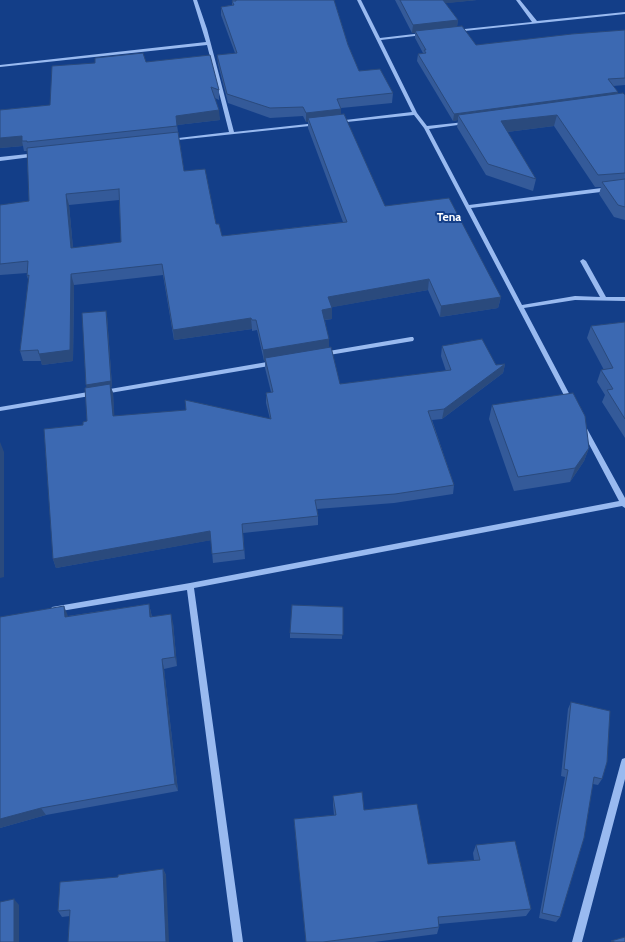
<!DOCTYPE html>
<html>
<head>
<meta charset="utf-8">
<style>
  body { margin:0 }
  canvas { display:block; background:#133e88 }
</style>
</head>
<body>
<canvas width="625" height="942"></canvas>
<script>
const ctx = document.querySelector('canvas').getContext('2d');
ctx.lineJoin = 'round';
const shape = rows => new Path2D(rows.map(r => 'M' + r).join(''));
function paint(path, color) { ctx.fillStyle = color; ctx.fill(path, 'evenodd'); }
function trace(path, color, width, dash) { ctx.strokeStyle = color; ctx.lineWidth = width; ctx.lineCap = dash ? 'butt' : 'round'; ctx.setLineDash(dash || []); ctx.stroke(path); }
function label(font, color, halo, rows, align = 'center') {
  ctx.font = font + ' Cabin,sans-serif'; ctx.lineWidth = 4; ctx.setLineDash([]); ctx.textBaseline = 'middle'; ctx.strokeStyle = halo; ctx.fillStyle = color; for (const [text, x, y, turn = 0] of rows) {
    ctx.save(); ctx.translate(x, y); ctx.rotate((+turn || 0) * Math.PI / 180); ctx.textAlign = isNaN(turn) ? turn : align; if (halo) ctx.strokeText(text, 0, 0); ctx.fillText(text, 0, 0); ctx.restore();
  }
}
paint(shape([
  [193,0,197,0,207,29,234,132,317,123,319,123,319,125,168,141,168,140,170,139,229,132,207,45,0,67,0,65,206,42,193,0],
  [357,0,361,0,380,38,423,33,425,34,423,35,381,40,417,113,427,126,465,122,467,123,465,124,429,129,469,205,625,185,625,189,471,208,522,305,575,296,600,297,580,261,583,259,586,261,606,297,625,297,625,301,575,300,524,308,573,401,572,403,568,403,567,401,424,128,414,115,337,123,335,122,337,121,412,112,357,0],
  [516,0,520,0,537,21,625,12,625,14,455,32,453,31,455,30,532,22,516,0],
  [37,153,39,154,39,156,0,161,0,157,37,153],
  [411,337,413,337,414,339,413,341,323,356,320,354,323,352,411,337],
  [273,361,276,363,275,365,104,394,101,392,104,390,273,361],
  [94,391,96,391,97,393,96,395,0,411,0,407,94,391],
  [583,424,585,425,625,498,625,508,622,506,194,588,243,942,233,942,187,590,55,612,52,611,51,609,52,607,190,583,619,501,580,427,583,424],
  [625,758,625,779,582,942,572,942,621,762,622,759,625,758]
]), '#99baf0');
paint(shape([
  [232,0,334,0,348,45,359,71,393,93,392,103,341,108,341,114,385,206,501,297,498,308,440,317,428,290,332,307,332,319,325,320,329,347,340,384,446,371,441,356,442,346,496,365,505,364,503,373,442,419,432,420,454,485,453,494,394,503,317,509,318,516,318,525,243,533,245,559,213,563,211,540,56,568,53,559,83,425,87,421,87,388,107,316,112,386,111,387,113,393,114,416,270,419,266,403,266,393,271,392,265,368,265,360,264,361,257,330,252,331,252,329,174,340,163,275,74,285,73,361,42,365,41,361,23,361,20,351,29,282,27,276,27,273,0,275,0,205,29,201,27,151,24,151,23,146,0,148,0,110,50,105,146,62,219,90,219,100,215,98,220,120,177,125,184,171,222,236,343,222,308,128,308,122,306,122,303,116,270,118,228,103,218,64,217,55,235,53,221,15,221,7,232,5,232,1,233,1],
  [119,200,121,242,73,248,69,205],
  [395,0,477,0,445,3,458,20,457,26,476,45,625,30,625,85,613,86,618,93,625,95,625,220,614,217,599,194,601,187,595,187,554,126,507,132,536,179,533,191,486,175,457,127,458,120,453,121,417,61,418,54,423,53,415,38,415,33,412,33],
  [625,322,625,438,602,402,605,395,597,382,601,370,604,370,587,338,591,326],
  [492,405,589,448,584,461,570,482,514,491,489,419],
  [149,604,152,617,173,623,177,666,164,669,178,791,46,815,0,828,0,617,68,616],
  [343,607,342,639,290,638,290,633],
  [571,702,602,779,598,785,593,784,560,917,556,922,539,918,565,777,561,776,568,709],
  [333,796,364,810,428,864,474,860,473,853,476,845,531,909,526,916,439,924,439,927,437,934,374,942,306,942,294,819,334,815,333,805],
  [163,869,166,875,70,916,62,917,58,911,118,877]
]), '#345a99');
paint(shape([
  [439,0,477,0,439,4],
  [458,20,457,28,415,31,415,33,412,33,413,25],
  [618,92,617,100,458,115,458,120,453,121,454,114],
  [341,109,341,118,308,118,308,122,306,122,306,113],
  [219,110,220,120,177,125,176,116],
  [557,115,554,126,499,133,501,121],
  [22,136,22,141,23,146,0,148,0,138],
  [66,194,69,205,74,259,71,248],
  [71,274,74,285,73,361,42,365,39,354],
  [429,279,428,290,328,308,328,297],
  [501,297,498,308,440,317,441,306],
  [332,308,332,319,322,320,322,310],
  [106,311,107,316,112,386,111,387,113,393,115,425,87,391,86,385],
  [251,318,252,329,174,340,173,330],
  [329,339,329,349,265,358,265,360,264,361,263,350],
  [505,364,503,373,442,419,444,409],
  [0,442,4,452,4,577,0,578],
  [589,448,584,461,570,482,575,468],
  [210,531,212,540,56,568,53,559],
  [149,604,151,613,153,627,150,617],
  [64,606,68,616,69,626,65,617],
  [171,614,173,623,177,666,175,657],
  [162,659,164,669,178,791,175,784],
  [41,808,46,815,0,828,0,819],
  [163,869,166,875,169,942,166,942],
  [14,899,19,905,19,942,14,942]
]), '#2a4a7d');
const building = shape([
  [236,0,334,0,348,45,359,71,380,69,393,93,337,99,341,109,306,113,303,107,270,108,227,94,217,55,237,53,221,7,234,5,232,1,236,1,236,0],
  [400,0,443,0,458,20,413,25,400,0],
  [462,26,476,45,572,34,625,30,625,78,608,79,618,92,454,114,418,54,426,53,424,50,426,50,415,31,462,26],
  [143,53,146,62,210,55,219,90,211,87,219,110,176,116,177,126,27,142,27,141,22,141,22,136,0,138,0,110,50,105,52,66,95,63,95,58,143,53],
  [623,93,625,95,625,173,598,175,557,115,501,121,536,179,488,164,458,115,623,93],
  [344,114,385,206,449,198,501,297,441,306,429,279,328,297,332,308,322,310,329,339,263,350,256,320,252,320,251,318,173,330,162,264,71,274,70,350,39,354,38,350,20,351,29,275,27,276,28,261,0,264,0,205,29,201,27,148,178,132,184,171,205,169,216,224,219,224,222,236,347,222,308,118,344,114],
  [119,189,121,242,71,248,66,194,119,189],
  [625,179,625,207,618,205,602,182,625,179],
  [106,311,111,381,86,385,82,313,106,311],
  [625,322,625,419,607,390,613,389,601,370,613,368,591,326,625,322],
  [482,339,496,365,505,364,444,409,428,411,454,485,395,494,315,500,318,516,242,524,244,550,212,554,210,531,53,559,44,429,83,425,83,422,87,421,85,388,110,384,113,416,186,410,185,400,271,419,266,393,273,392,265,358,331,347,340,384,451,370,442,346,482,339],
  [573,393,585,416,589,448,575,468,518,477,492,405,573,393],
  [149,604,150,617,171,614,175,657,162,659,175,784,41,808,0,819,0,617,64,606,65,617,149,604],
  [292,605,343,607,343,635,290,633,292,605],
  [571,702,610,711,607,762,602,779,594,777,584,838,560,917,542,913,568,770,564,769,571,702],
  [362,792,364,810,417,804,428,864,480,860,476,845,515,841,531,909,438,917,439,927,323,942,306,942,294,819,336,815,333,796,362,792],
  [163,869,166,942,68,942,70,910,58,911,60,882,118,877,118,875,163,869],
  [14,899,14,942,0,942,0,902,14,899],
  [625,937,625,942,615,942,611,941,625,937]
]);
paint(building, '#3c69b2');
trace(building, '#2a4a7d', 1);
label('bold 12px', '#fff', '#133e88', [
  ["Tena",449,217]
]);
</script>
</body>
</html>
